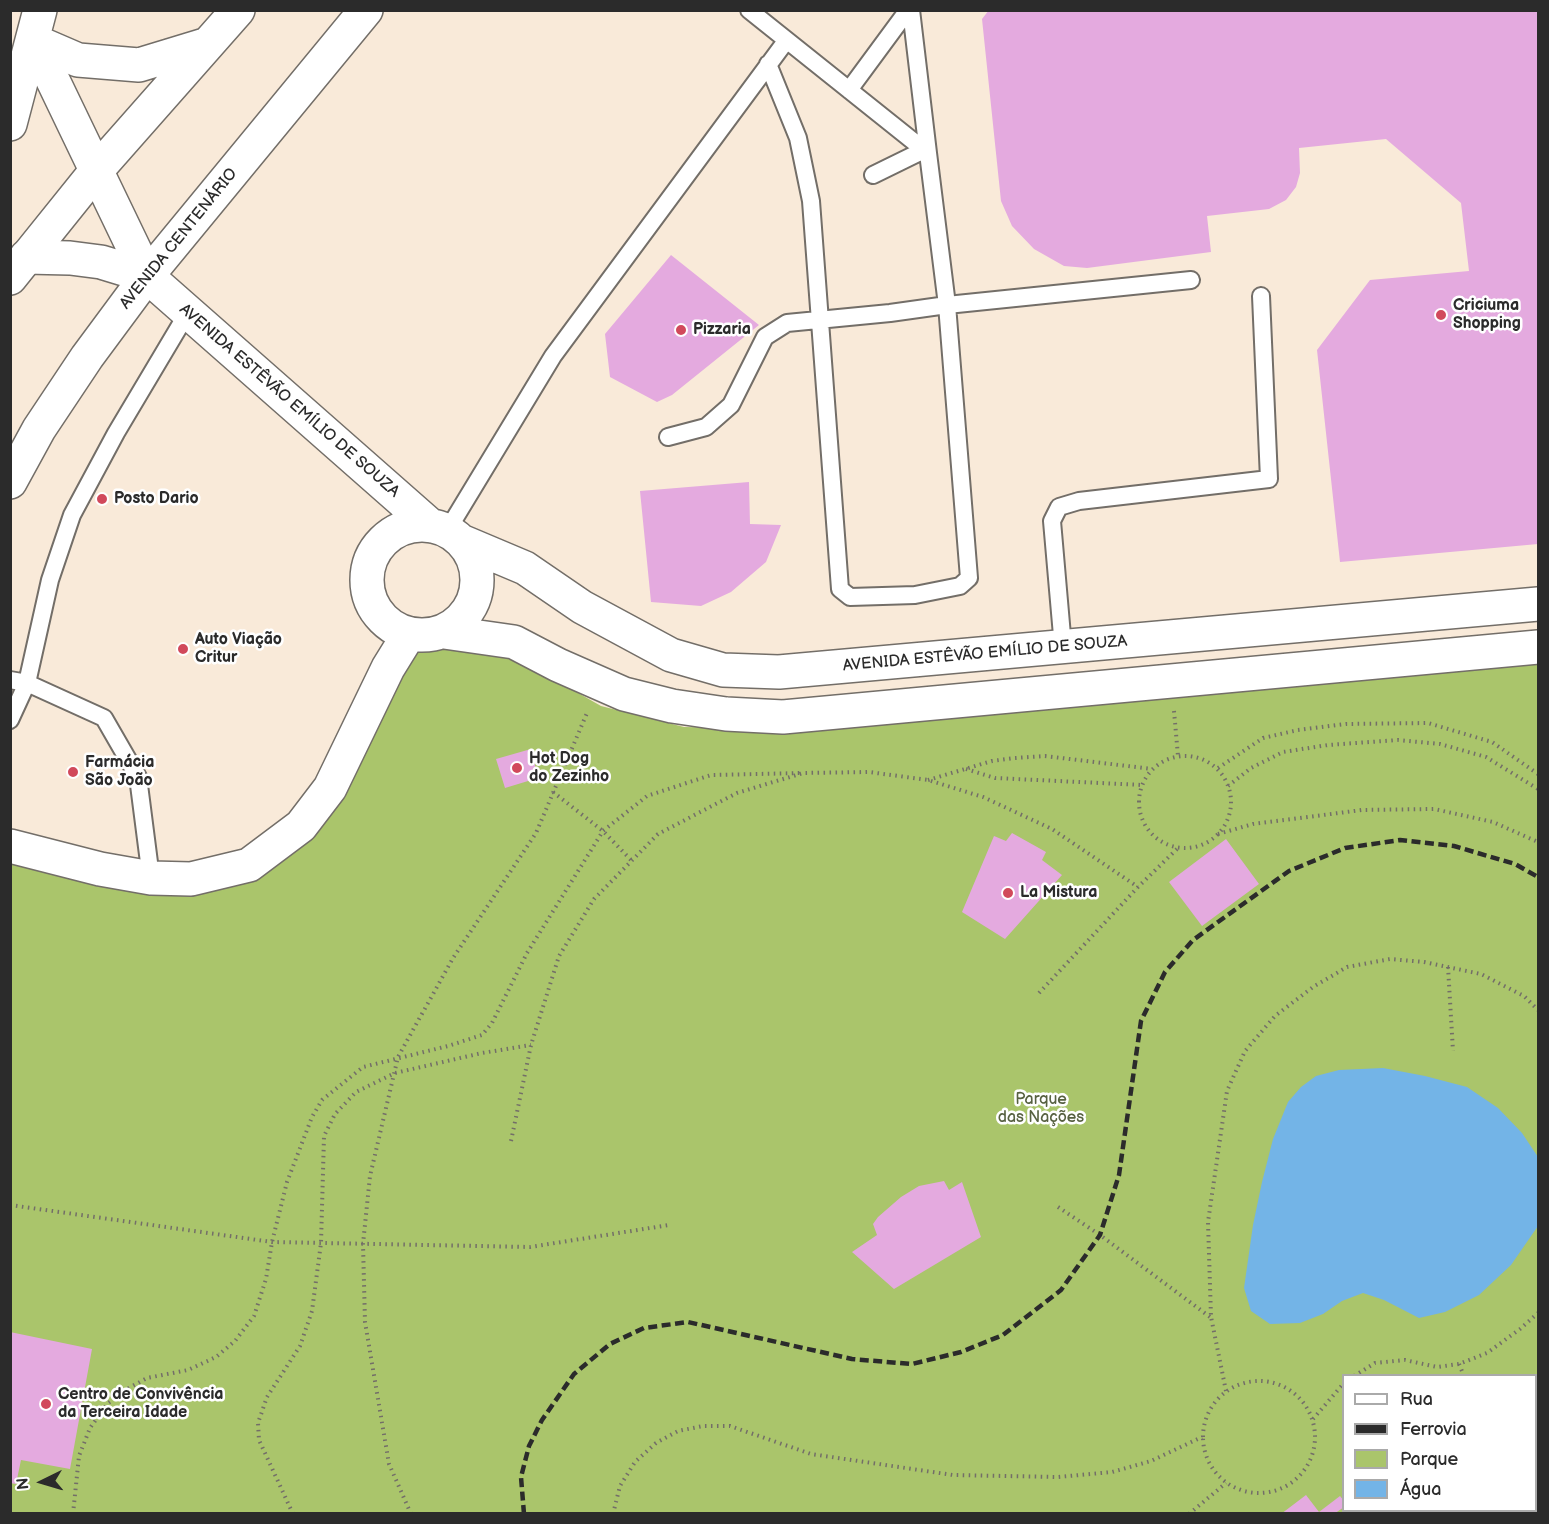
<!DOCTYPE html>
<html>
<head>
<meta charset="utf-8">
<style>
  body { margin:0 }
  #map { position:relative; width:1549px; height:1524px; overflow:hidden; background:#f9ead9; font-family:"Balsamiq Sans",sans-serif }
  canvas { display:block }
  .frame { position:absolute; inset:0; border:12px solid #2b2b2b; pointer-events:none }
  .legend { position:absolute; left:1342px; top:1374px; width:195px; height:138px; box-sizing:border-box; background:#fff; border:2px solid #aaa; margin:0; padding:8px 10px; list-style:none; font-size:18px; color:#2b2b2b }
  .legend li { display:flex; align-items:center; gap:12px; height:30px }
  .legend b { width:30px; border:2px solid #aaa }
  .north { position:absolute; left:12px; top:1452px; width:60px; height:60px; -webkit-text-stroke:4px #fff; paint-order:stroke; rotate:265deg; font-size:16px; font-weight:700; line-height:24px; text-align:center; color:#2b2b2b }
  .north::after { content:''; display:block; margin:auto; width:21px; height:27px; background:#2b2b2b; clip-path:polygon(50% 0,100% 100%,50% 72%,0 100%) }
</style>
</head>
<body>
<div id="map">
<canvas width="1549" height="1524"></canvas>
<div class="frame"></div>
<ul class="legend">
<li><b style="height:8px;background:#fff"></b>Rua</li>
<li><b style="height:8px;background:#2b2b2b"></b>Ferrovia</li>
<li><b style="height:16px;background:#aac56b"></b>Parque</li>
<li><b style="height:16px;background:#73b4e7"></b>Água</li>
</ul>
<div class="north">N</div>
</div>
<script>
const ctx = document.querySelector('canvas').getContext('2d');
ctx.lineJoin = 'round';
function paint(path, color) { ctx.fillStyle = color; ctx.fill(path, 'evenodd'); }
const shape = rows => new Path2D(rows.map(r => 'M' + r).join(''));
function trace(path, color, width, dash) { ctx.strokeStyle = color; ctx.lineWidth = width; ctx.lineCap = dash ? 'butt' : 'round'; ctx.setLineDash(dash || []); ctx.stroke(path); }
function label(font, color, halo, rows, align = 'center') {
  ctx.font = font + ' "Balsamiq Sans",sans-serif'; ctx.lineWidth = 5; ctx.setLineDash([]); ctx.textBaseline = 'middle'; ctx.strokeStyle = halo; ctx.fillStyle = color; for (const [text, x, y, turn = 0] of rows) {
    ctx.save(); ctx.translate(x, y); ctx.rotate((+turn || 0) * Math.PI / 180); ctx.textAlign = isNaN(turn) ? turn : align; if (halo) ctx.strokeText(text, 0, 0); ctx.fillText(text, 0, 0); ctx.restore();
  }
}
paint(shape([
  [441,636,508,653,601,706,684,727,811,729,1538,653,1538,1513,11,1513,10,863,145,891,290,850,338,805,371,743,390,680,411,650],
  [1344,1376,1536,1376,1536,1510,1344,1510]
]), '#aac56b');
paint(shape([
  [1383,1068,1425,1076,1467,1087,1498,1108,1522,1133,1538,1157,1538,1226,1511,1265,1479,1295,1445,1312,1419,1318,1384,1300,1363,1293,1342,1301,1323,1314,1300,1323,1270,1324,1251,1311,1244,1288,1253,1225,1262,1182,1273,1139,1288,1102,1301,1087,1316,1076,1339,1070]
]), '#73b4e7');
paint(shape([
  [989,10,1538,10,1538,544,1340,562,1317,350,1370,280,1469,271,1461,203,1386,139,1299,148,1300,173,1296,187,1286,200,1269,209,1207,216,1211,252,1087,268,1064,266,1034,249,1012,226,1001,201,982,19],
  [671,255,759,325,672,395,657,402,610,377,605,334],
  [749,482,750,524,781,525,766,562,731,592,701,606,651,602,640,491],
  [531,749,538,778,505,788,496,759],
  [1012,833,1046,852,1042,860,1062,875,1005,939,962,912,994,836,1006,841],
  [1226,839,1259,884,1202,926,1169,882],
  [944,1181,949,1190,962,1182,981,1237,894,1289,852,1252,877,1235,873,1224,878,1217,901,1197,919,1186],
  [10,1332,92,1349,70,1469,21,1460,16,1484,10,1483],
  [1306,1495,1319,1512,1340,1496,1344,1501,1344,1507,1334,1514,1281,1514]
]), '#e4aadf');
const service = shape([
  [749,10,928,153,947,305,969,578,960,586,915,595,850,597,840,589,811,201,798,138,768,64],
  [911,10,928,153],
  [849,90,908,10],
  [873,175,924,150],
  [668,437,706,427,731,405,765,337,787,323,890,313,947,305,1191,280],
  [447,531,553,356,786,41],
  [1063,647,1052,521,1059,507,1079,501,1269,479,1261,296],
  [10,680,27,683,104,718,138,777,151,878],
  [10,720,27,683,50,580,72,515,116,433,188,312]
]);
const primary = shape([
  [34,41,78,60,139,65,208,44],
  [10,124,40,10],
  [10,278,96,171,238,10],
  [10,482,39,429,87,357,147,276,366,10]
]);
const trunk = shape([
  [34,41,147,276,431,526],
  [26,257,70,258,101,262,147,276],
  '367 580a55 55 0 1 1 110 0a55 55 0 1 1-110 0Z',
  [461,541,525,568,582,607,671,655,723,670,779,672,1538,604],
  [444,632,514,642,558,665,624,694,672,706,726,714,783,717,1538,647],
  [10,846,100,869,151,878,191,879,249,865,301,826,330,788,388,668,409,634]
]);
trace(service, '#736e68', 20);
trace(primary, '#736e68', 36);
trace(trunk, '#736e68', 36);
trace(shape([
  [1174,711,1178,756],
  '1139 802a46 46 0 1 1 92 0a46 46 0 1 1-92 0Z',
  [1218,768,1263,738,1298,730,1346,724,1428,723,1492,742,1538,774],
  [966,769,995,778,1142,785],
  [928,780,992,761,1015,758,1045,756,1152,769],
  [1228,786,1251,768,1283,752,1328,745,1398,740,1440,744,1486,757,1538,789],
  [553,792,603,831,632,861],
  [1218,834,1253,824,1362,810,1434,809,1493,822,1538,842],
  [1448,967,1453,1051],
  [1039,993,1138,887,1178,848],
  [511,1141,531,1045,559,956,594,899,658,834,737,793,803,773,869,772,928,780,983,797,1052,829,1138,887],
  [10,1205,272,1242,530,1247,669,1225],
  [1058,1207,1100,1235,1210,1317],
  [1459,1364,1464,1376],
  [1354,1376,1375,1363,1405,1360,1437,1367,1459,1364,1487,1353,1520,1329,1538,1313],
  '1203 1437a56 56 0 1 1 112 0a56 56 0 1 1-112 0Z',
  [1226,1391,1211,1317,1208,1222,1227,1091,1245,1051,1275,1016,1313,987,1347,967,1390,959,1424,962,1481,974,1524,996,1538,1010],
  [1313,1419,1344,1383],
  [1536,1478,1538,1475],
  [73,1514,79,1456,90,1428,107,1404,127,1389,147,1378,188,1370,216,1357,235,1341,254,1316,266,1279,272,1242,287,1182,312,1117,322,1100,363,1067,448,1046,482,1035,492,1023,527,953,603,831,647,796,711,775,803,773],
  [293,1514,259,1440,258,1423,267,1397,300,1346,312,1311,321,1243,324,1136,335,1114,356,1092,395,1073,482,1053,531,1045],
  [411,1514,389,1464,365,1322,363,1244,370,1176,398,1057,453,958,536,833,587,713],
  [613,1514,620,1486,635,1462,656,1443,678,1431,703,1426,730,1426,811,1454,953,1475,1058,1477,1112,1472,1151,1461,1202,1437],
  [1189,1514,1226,1483],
  [1501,1514,1503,1510]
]), '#736e68', 4, [1.5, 4.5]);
trace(service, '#fff', 16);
trace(primary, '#fff', 33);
trace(trunk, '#fff', 33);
trace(shape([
  [1536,1380,1538,1378],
  [524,1514,521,1477,529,1446,542,1420,574,1374,610,1344,644,1328,688,1322,852,1359,912,1364,961,1352,1003,1335,1061,1290,1100,1235,1119,1175,1141,1021,1165,972,1193,940,1289,871,1345,848,1400,840,1454,846,1515,864,1538,877],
  [1355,1514,1359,1510]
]), '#2b2b2b', 4.5, [9, 4.5]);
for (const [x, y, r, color] of [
  [1441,315,6,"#d1495b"],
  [681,330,6,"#d1495b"],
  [102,499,6,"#d1495b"],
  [183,649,6,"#d1495b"],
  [517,768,6,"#d1495b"],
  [73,772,6,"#d1495b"],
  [1008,893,6,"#d1495b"],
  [46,1404,6,"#d1495b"]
]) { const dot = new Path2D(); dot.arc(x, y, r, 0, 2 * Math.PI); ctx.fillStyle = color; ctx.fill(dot); trace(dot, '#fff', 2); }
label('16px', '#2b2b2b', '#fff', [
  ["AVENIDA CENTENÁRIO",179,239,-51],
  ["AVENIDA ESTÊVÃO EMÍLIO DE SOUZA",289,401,41],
  ["AVENIDA ESTÊVÃO EMÍLIO DE SOUZA",985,654,-5]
]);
label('bold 16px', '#2b2b2b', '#fff', [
  ["Criciuma",1453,306],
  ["Shopping",1453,324],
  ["Pizzaria",693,330],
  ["Posto Dario",114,499],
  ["Auto Viação",195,640],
  ["Critur",195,658],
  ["Hot Dog",529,759],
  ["do Zezinho",529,777],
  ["Farmácia",85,763],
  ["São João",85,781],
  ["La Mistura",1020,893],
  ["Centro de Convivência",58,1395],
  ["da Terceira Idade",58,1413]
], 'left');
label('16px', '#576141', '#fff', [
  ["Parque",1041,1100],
  ["das Nações",1041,1118]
]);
</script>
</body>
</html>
